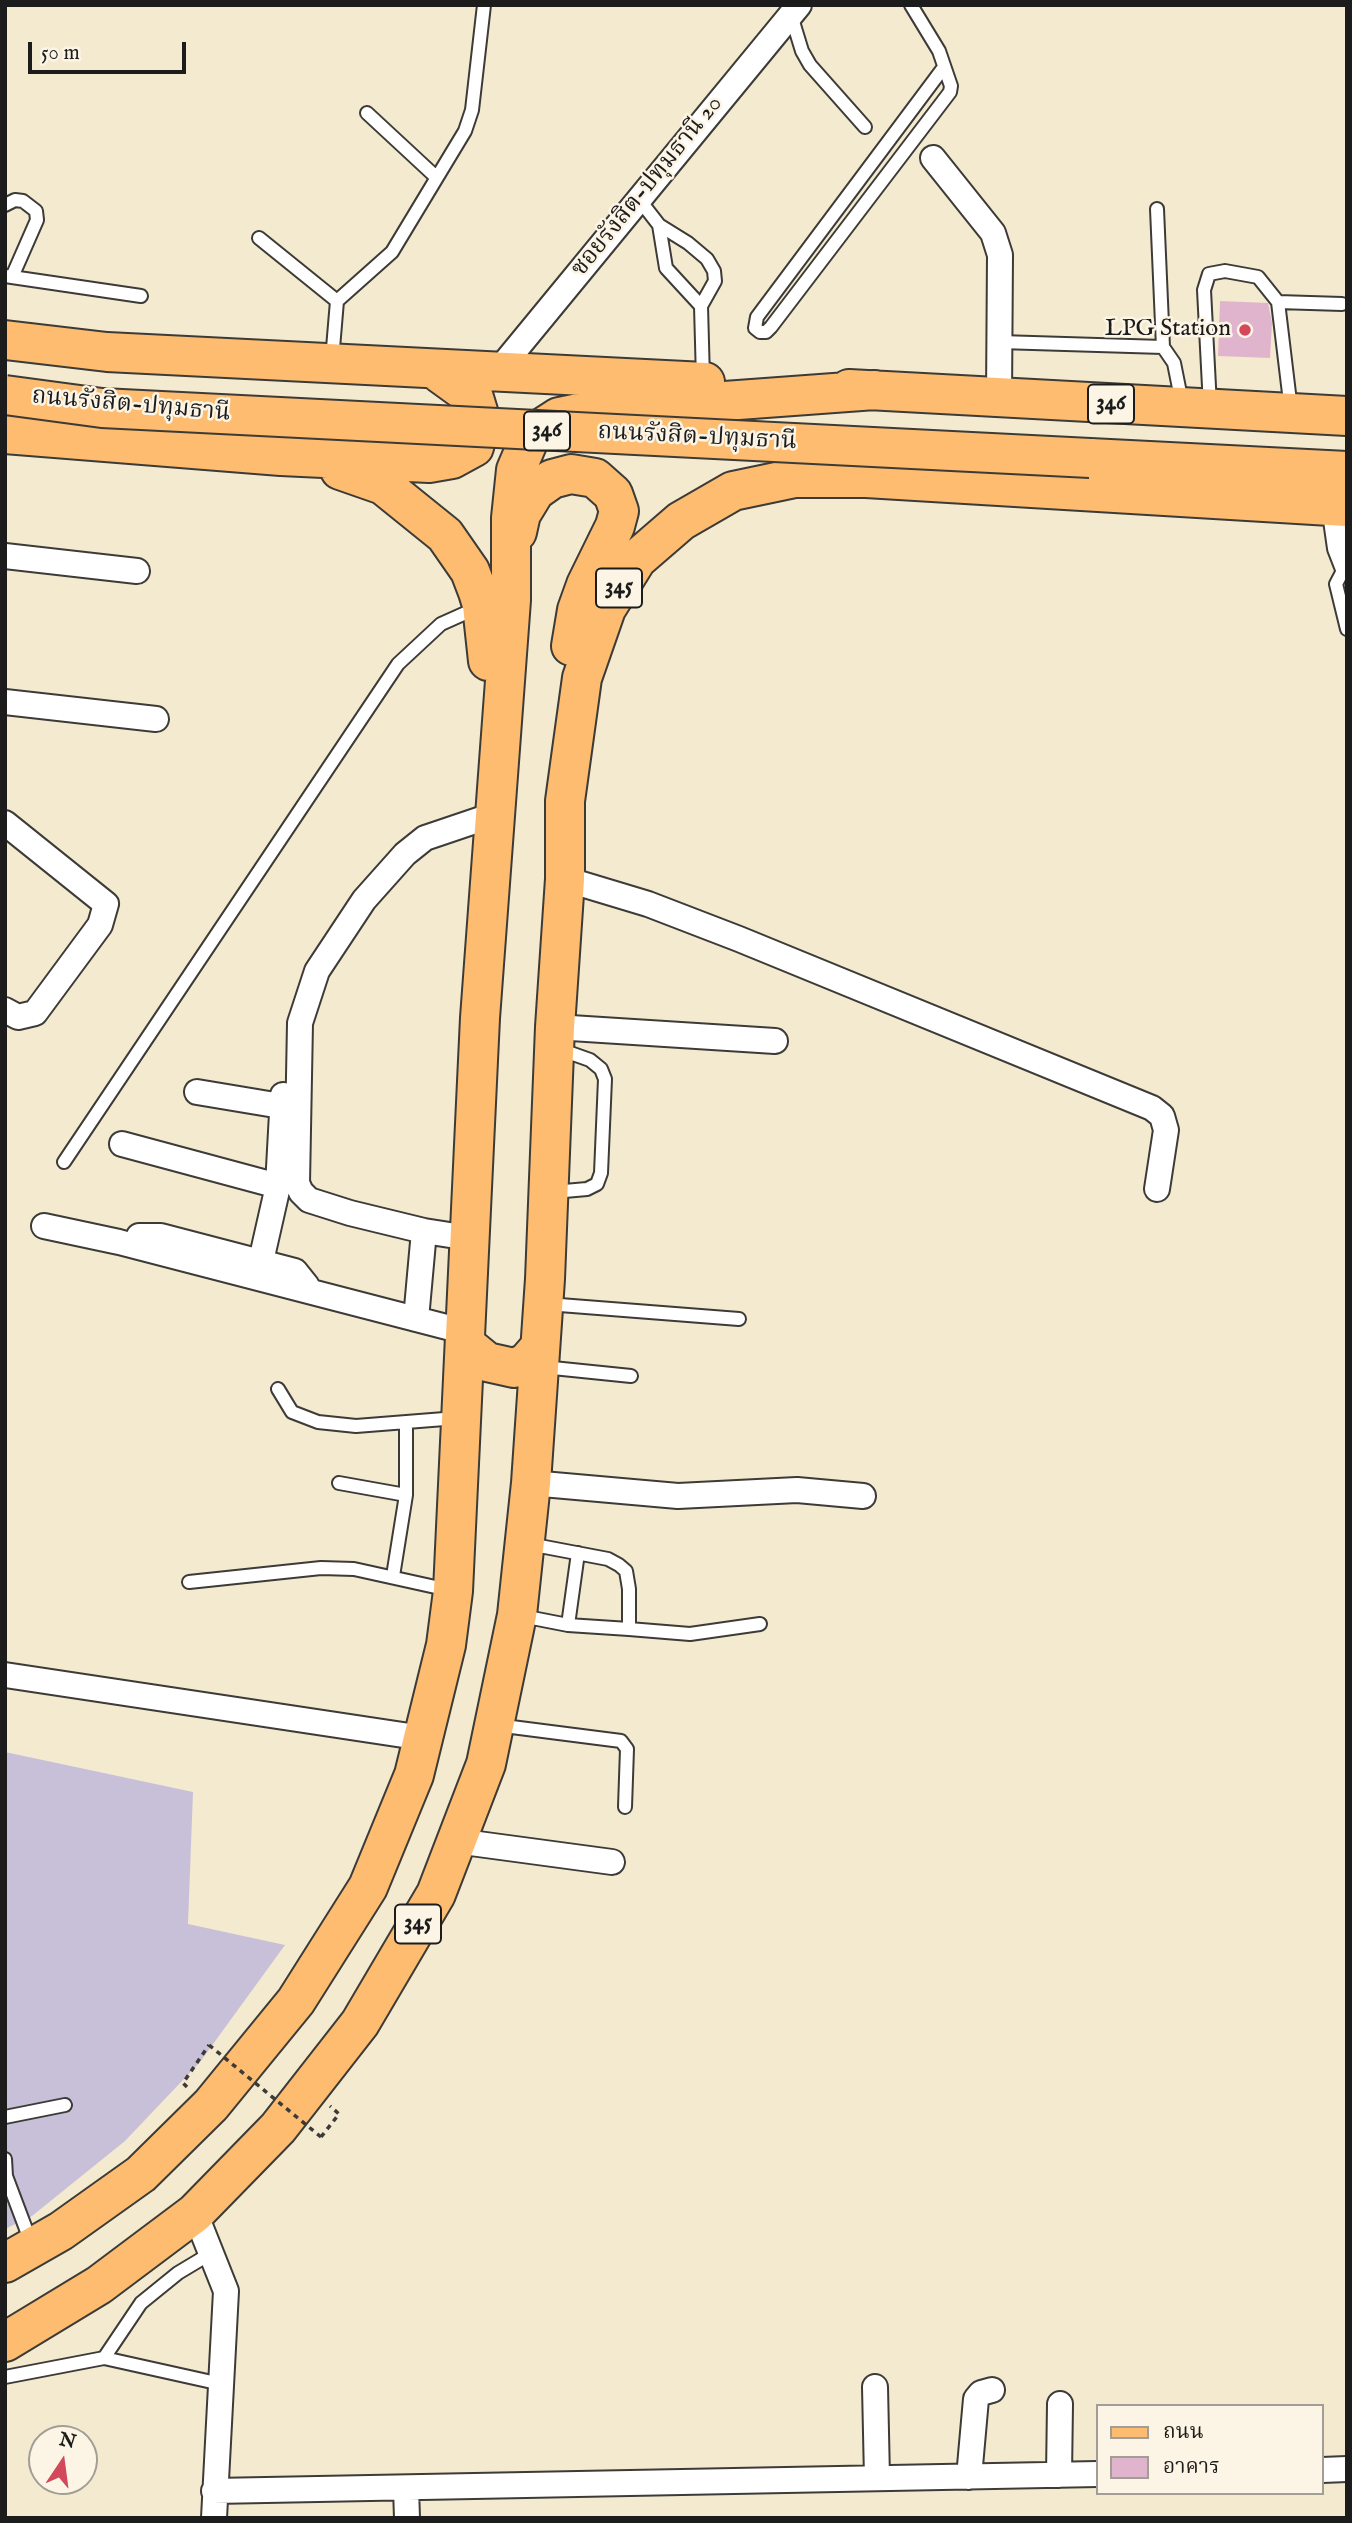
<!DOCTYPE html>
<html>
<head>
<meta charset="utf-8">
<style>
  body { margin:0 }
  #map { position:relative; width:1352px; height:2523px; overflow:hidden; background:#f4ead0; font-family:"IM FELL English","Noto Serif Thai",serif }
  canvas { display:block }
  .frame { position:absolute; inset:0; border:7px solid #1c1c1c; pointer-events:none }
  .legend { position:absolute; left:1096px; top:2404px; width:228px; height:91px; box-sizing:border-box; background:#fcf5e5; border:2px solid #a29e95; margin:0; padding:9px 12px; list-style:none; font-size:21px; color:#1c1c1c }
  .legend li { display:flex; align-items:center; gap:14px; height:35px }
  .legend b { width:35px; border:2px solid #a29e95 }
  .north { position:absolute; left:28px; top:2425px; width:70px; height:70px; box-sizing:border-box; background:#fcf5e5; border:2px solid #a29e95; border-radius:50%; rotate:13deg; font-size:19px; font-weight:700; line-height:28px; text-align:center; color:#1c1c1c }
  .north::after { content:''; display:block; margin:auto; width:24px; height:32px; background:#d1495b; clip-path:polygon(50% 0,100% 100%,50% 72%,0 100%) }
  .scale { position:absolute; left:28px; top:42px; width:158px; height:32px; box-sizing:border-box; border:4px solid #1c1c1c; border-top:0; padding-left:9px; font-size:21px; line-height:24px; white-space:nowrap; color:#1c1c1c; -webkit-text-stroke:5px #fcf5e5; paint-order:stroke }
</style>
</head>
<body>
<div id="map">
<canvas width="1352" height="2523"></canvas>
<div class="frame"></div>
<ul class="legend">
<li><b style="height:9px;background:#fdbc6f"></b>ถนน</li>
<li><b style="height:19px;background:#e1b4ce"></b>อาคาร</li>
</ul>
<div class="north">N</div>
<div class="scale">50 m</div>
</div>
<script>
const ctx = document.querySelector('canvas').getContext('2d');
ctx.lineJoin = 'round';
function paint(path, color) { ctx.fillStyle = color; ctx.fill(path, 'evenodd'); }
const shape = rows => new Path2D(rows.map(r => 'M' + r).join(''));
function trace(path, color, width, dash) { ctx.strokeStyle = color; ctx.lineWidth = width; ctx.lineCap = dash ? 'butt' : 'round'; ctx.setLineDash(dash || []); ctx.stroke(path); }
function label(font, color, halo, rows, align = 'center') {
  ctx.font = font + ' "IM FELL English","Noto Serif Thai",serif'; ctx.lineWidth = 5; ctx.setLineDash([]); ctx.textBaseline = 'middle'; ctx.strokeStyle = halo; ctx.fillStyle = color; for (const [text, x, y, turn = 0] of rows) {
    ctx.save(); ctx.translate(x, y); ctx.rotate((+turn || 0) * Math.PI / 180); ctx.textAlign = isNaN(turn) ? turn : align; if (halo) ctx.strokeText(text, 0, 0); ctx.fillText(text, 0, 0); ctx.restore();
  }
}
paint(shape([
  [5,1752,193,1792,188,1924,285,1945,200,2062,125,2141,32,2216,5,2229]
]), '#c8c0d8');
paint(shape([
  [1220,301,1268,303,1272,323,1270,358,1218,356]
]), '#e1b4ce');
const service = shape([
  [911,5,939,51,951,86,950,92,771,327,766,332,760,332,755,328,757,317,944,67],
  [791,15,802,51,810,65,865,127],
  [367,113,436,177],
  [638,198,659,225,666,268,701,306,703,379],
  [5,205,15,200,23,201,36,211,37,220,12,277],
  [1157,209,1163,347],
  [659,225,688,243,707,259,714,271,715,281,701,306],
  [259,238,337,301],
  [5,276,141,296],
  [1278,302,1342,304],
  [1000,342,1163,347,1174,363,1182,403],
  [332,360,337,301,392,252,465,131,472,110,484,5],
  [1210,406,1204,290,1209,274,1225,271,1258,277,1278,302,1291,410],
  [1346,565,1336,584,1347,629],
  [64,1162,398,664,441,624,479,607],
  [553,1192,587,1189,597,1184,601,1173,605,1079,601,1069,590,1060,559,1049],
  [547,1304,739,1319],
  [543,1367,631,1376],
  [278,1389,292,1412,318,1422,356,1426,457,1418],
  [339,1483,406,1495],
  [393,1576,406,1495,406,1422],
  [189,1582,321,1568,354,1569,449,1590],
  [522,1616,568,1625,629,1629,629,1589,626,1571,619,1565,608,1559,529,1544],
  [568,1625,578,1553],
  [629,1629,690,1634,760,1624],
  [496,1725,621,1741,627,1749,625,1807],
  [5,2117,65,2105],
  [5,2159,6,2176,32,2245],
  [104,2358,141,2303,178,2273,213,2252],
  [5,2377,104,2358,221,2384]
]);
const minor = shape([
  [933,158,993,233,1000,255,999,397],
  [498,371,799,5],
  [1334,506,1340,548,1347,566],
  [5,556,137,571],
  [5,702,156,719],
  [5,823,106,904,100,925,35,1013,18,1017,5,1010],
  [565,879,648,904,739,939,1152,1108,1162,1116,1166,1130,1157,1189],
  [555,1027,775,1041],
  [197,1092,281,1106],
  [122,1144,278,1186],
  [44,1226,119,1242,466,1332],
  [139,1236,161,1236,295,1271,307,1286],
  [469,1238,424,1231,350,1213,309,1200,301,1192,297,1183,300,1023,317,971,364,900,405,854,425,838,493,815],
  [261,1261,278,1186,283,1095],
  [416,1319,424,1231],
  [531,1483,678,1496,797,1490,863,1496],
  [5,1675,423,1738],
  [456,1841,612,1862],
  [195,2213,226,2291,214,2518],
  [875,2387,877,2478],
  [1322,2470,1347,2469],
  [1059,2475,1060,2404],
  [969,2477,976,2399,981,2393,992,2390],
  [406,2488,407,2518],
  [214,2491,1098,2474]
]);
const primary = shape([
  [5,340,107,352,705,382],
  [849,389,1347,416],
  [5,434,281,456,429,463,452,459,474,447,481,421,474,398,434,369],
  [1090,458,1347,471],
  [340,470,383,485,445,535,470,571,478,592,482,605,488,661],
  [517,532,521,514,535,491,552,479,571,474,595,478,613,494,619,511,615,526,586,585,577,610,571,646],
  [465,1344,487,1362,514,1368,526,1363,540,1347],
  [5,2263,61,2231,141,2174,211,2105,296,2001,368,1887,414,1775,446,1645,453,1591,480,1018,511,600,511,518,516,470,531,435,559,417,588,411,875,390],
  [5,2342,99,2285,195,2213,278,2128,360,2023,436,1894,486,1764,517,1615,531,1483,545,1279,555,1027,565,879,565,801,582,678,606,609,637,559,681,521,733,491,795,478,866,478,1347,507]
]);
trace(service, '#3c3b37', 16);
trace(minor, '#3c3b37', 28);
trace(primary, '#3c3b37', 42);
trace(shape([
  [187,2087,183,2083,209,2045],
  [321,2137,339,2114,330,2106]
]), '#3c3b37', 3.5, [5, 5]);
trace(service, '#fff', 12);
trace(minor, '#fff', 24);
trace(primary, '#fdbc6f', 38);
const primaryBridge = shape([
  [5,395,102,408,1090,458]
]);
trace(primaryBridge, '#3c3b37', 42, []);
trace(shape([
  [209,2045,321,2137]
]), '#3c3b37', 3.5, [5, 5]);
trace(primaryBridge, '#fdbc6f', 38);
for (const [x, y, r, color] of [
  [1245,330,7,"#d1495b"]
]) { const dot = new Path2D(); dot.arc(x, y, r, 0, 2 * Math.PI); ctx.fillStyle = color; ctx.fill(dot); trace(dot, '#fcf5e5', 2.5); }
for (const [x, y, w] of [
  [1111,404,46],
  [547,431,46],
  [619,588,46],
  [418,1924,46]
]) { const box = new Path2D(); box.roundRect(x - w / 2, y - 19.5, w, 39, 5); ctx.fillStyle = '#fcf5e5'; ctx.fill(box); trace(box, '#1c1c1c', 2); }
label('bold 23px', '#1c1c1c', null, [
  ["346",1111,404],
  ["346",547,431],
  ["345",619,588],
  ["345",418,1924]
]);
label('24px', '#1c1c1c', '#fcf5e5', [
  ["ซอยรังสิต-ปทุมธานี 20",648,187,-51],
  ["ถนนรังสิต-ปทุมธานี",131,406,5],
  ["ถนนรังสิต-ปทุมธานี",697,438,3]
]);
label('24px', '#1c1c1c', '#fcf5e5', [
  ["LPG Station",1231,330]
], 'right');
</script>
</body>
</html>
